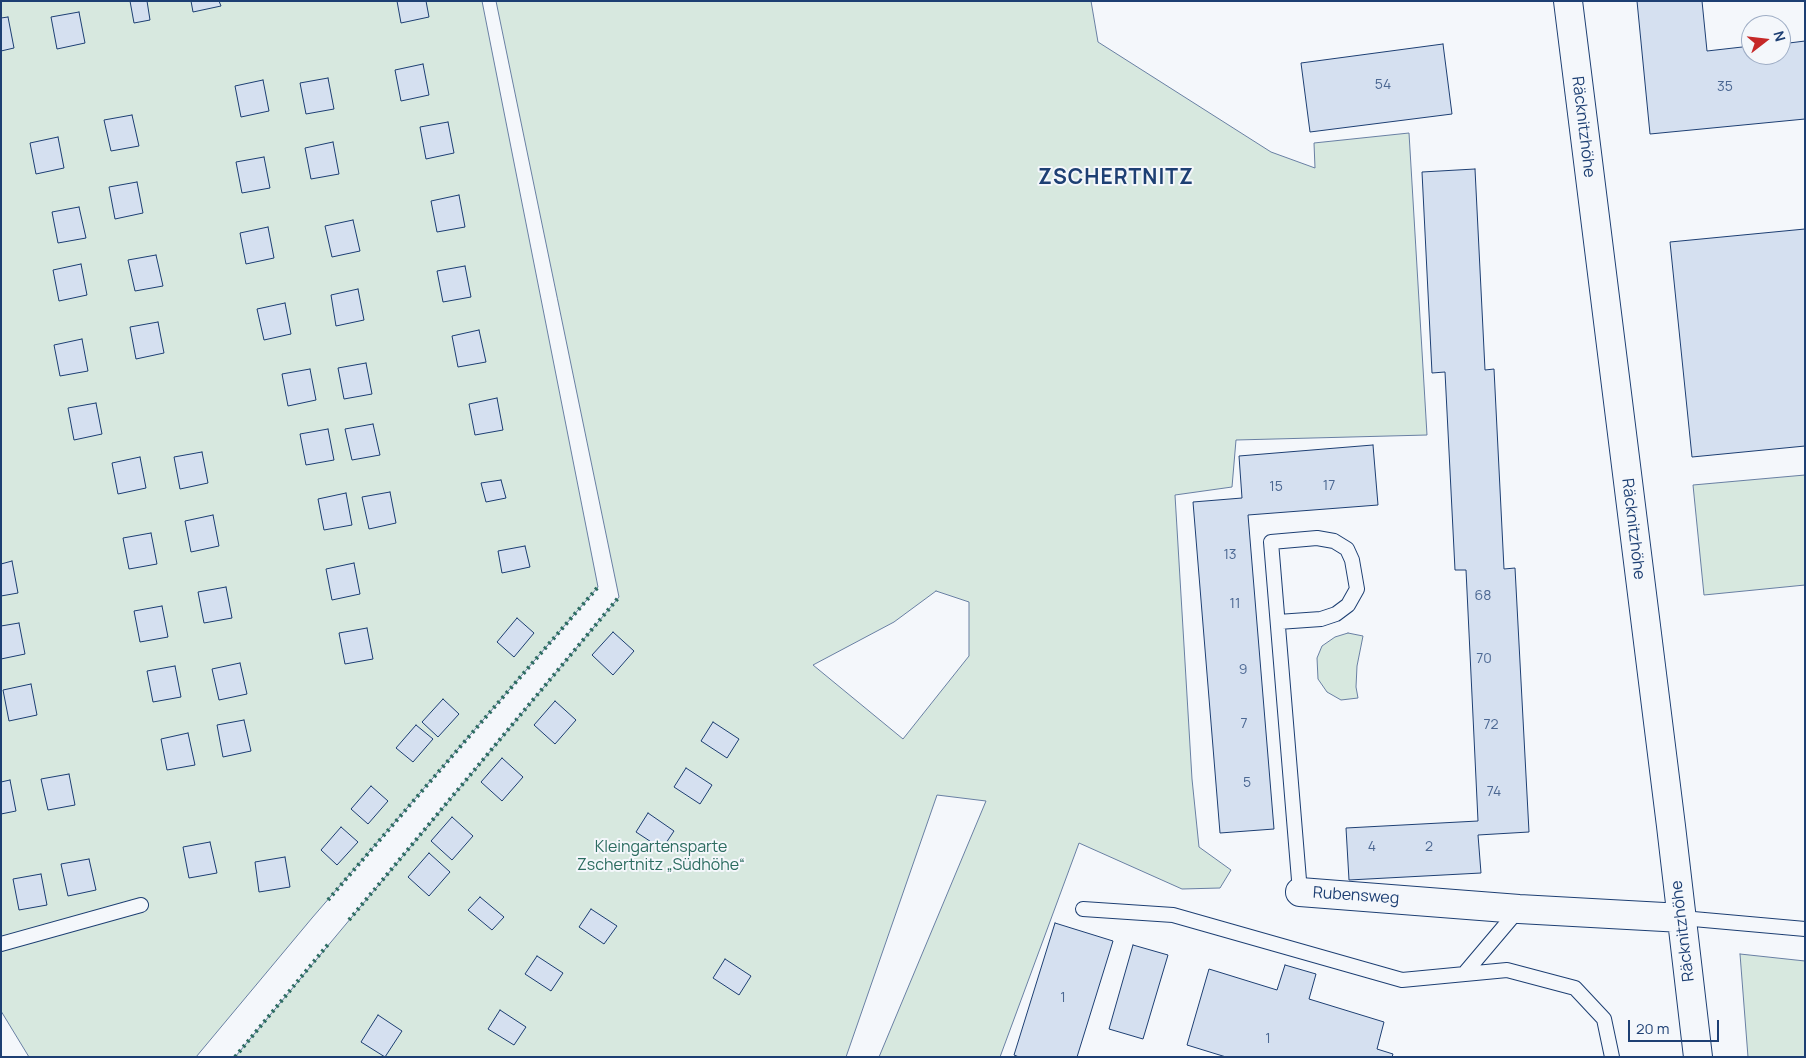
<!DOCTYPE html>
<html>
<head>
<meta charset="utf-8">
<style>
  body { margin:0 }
  #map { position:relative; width:1806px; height:1058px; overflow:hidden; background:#f4f7fb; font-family:Manrope,sans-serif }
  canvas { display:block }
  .frame { position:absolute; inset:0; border:2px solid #1d3f73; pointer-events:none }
  .north { position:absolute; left:1741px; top:15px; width:50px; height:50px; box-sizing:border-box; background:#f4f7fb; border:1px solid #9eadc5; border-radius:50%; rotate:74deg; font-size:14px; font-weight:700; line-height:20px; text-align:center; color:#1d3f73 }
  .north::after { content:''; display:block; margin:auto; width:18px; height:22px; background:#c62828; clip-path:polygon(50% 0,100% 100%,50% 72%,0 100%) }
  .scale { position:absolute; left:1628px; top:1020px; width:91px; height:22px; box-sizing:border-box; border:2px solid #1d3f73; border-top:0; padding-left:6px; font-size:15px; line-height:18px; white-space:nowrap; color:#1d3f73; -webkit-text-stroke:4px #f4f7fb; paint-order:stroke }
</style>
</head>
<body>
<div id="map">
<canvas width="1806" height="1058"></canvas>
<div class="frame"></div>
<div class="north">N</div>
<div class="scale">20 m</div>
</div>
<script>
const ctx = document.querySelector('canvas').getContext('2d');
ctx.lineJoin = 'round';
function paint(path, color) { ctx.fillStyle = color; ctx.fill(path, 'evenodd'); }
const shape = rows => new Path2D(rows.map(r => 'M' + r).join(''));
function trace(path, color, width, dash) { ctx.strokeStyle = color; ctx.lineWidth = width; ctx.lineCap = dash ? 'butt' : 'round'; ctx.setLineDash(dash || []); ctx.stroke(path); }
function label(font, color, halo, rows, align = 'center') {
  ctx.font = font + ' Manrope,sans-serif'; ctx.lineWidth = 4; ctx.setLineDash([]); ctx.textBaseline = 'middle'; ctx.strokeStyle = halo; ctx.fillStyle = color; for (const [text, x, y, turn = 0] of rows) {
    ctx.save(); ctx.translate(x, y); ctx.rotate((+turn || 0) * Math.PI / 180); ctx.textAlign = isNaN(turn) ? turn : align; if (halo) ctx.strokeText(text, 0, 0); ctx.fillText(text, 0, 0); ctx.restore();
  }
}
const green = shape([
  [1,1,482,1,598,587,312,918,196,1057,29,1057,1,1011,1,1],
  [496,1,1091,1,1098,42,1271,152,1315,168,1314,143,1409,133,1427,435,1236,440,1232,487,1175,495,1192,779,1199,847,1231,870,1220,888,1182,889,1079,843,1000,1057,879,1057,986,801,937,795,846,1057,235,1057,619,597,496,1],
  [936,591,969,602,969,656,903,739,813,665,894,622,936,591],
  [1805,475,1805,585,1704,595,1693,485,1805,475],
  [1348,633,1363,636,1357,666,1356,687,1358,698,1341,700,1327,692,1318,679,1317,658,1322,646,1335,637,1348,633],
  [1740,954,1805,961,1805,1057,1748,1057,1740,954]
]);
paint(green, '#d7e8df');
trace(green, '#687fa3', 1);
const building = shape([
  [130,1,147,1,150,20,134,23,130,1],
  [191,1,219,1,221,6,193,12,191,1],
  [397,1,426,1,429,17,401,23,397,1],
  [1637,1,1702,1,1707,51,1751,46,1751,55,1781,55,1781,44,1805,41,1805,119,1650,134,1637,1],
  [79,12,85,43,57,49,51,17,79,12],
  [8,17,14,48,1,51,1,18,8,17],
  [1443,44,1452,114,1310,132,1301,63,1443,44],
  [423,64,429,95,401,101,395,70,423,64],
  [328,78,334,109,306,114,300,83,328,78],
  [263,80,269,111,241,117,235,86,263,80],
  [132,115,139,146,111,151,104,120,132,115],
  [448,122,454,153,426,159,420,127,448,122],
  [58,137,64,168,36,174,30,143,58,137],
  [333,142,339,174,311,179,305,148,333,142],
  [264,157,270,188,242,193,236,162,264,157],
  [1475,169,1485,370,1494,369,1504,569,1515,568,1529,832,1478,835,1481,873,1349,880,1346,828,1478,821,1466,570,1455,570,1445,372,1432,373,1422,172,1475,169],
  [137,182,143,213,115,219,109,187,137,182],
  [459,195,465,227,437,232,431,201,459,195],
  [79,207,86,238,58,243,52,212,79,207],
  [353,220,360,251,332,257,325,226,353,220],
  [268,227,274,258,246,264,240,233,268,227],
  [1805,229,1805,446,1692,457,1670,242,1805,229],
  [156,255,163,286,135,291,128,260,156,255],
  [81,264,87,295,59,301,53,270,81,264],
  [465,266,471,297,443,302,437,271,465,266],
  [358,289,364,320,336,326,331,295,358,289],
  [285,303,291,334,264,340,257,309,285,303],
  [158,322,164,353,136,359,130,327,158,322],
  [479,330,486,362,458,367,452,336,479,330],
  [82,339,88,371,60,376,54,345,82,339],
  [366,363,372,394,344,399,338,368,366,363],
  [310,369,316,400,288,406,282,374,310,369],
  [497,398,503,430,475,435,469,404,497,398],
  [96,403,102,434,74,440,68,408,96,403],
  [373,424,380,455,352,460,345,429,373,424],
  [328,429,334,460,306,465,300,434,328,429],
  [1373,445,1378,505,1248,515,1274,829,1220,833,1193,502,1242,498,1239,456,1373,445],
  [202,452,208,483,180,489,174,457,202,452],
  [140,457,146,488,118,494,112,463,140,457],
  [501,480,506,498,486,502,481,483,501,480],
  [390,492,396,523,369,529,362,497,390,492],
  [346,493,352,525,324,530,318,499,346,493],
  [213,515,219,546,191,552,185,521,213,515],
  [151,533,157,564,129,569,123,538,151,533],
  [525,546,530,567,502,573,498,551,525,546],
  [12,561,18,593,1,596,1,564,12,561],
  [354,563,360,594,332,600,326,569,354,563],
  [226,587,232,618,204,623,198,592,226,587],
  [162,606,168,637,140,642,134,611,162,606],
  [517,618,534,633,514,657,497,642,517,618],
  [19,623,25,654,1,659,1,626,19,623],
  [367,628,373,659,345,664,339,633,367,628],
  [613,632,634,651,613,675,592,655,613,632],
  [240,663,247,694,219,700,212,669,240,663],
  [175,666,181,697,153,702,147,671,175,666],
  [31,684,37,715,9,721,3,690,31,684],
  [443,699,459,714,438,737,422,722,443,699],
  [555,701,576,720,555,744,534,725,555,701],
  [244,720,251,751,223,757,217,725,244,720],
  [713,722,739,739,727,758,701,741,713,722],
  [416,725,433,739,413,762,396,748,416,725],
  [188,733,195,765,167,770,161,739,188,733],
  [502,758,523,777,502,801,481,782,502,758],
  [686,768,712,785,700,804,674,787,686,768],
  [69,774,75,805,48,810,41,779,69,774],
  [10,780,16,811,1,814,1,782,10,780],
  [371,786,388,801,368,824,351,809,371,786],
  [648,813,674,831,662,849,636,832,648,813],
  [452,817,473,836,452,860,431,841,452,817],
  [341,827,358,842,337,865,321,850,341,827],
  [210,842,217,873,189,878,183,847,210,842],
  [429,853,450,872,429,896,408,877,429,853],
  [285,857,290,887,259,892,255,862,285,857],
  [89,859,96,890,68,896,61,864,89,859],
  [41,874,47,905,19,910,13,879,41,874],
  [480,897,504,917,492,930,468,910,480,897],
  [591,909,617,926,604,944,579,927,591,909],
  [1055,923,1113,941,1077,1057,1019,1057,1014,1055,1055,923],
  [1133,945,1168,955,1143,1039,1109,1029,1133,945],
  [537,956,563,973,551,991,525,974,537,956],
  [725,959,751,976,739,995,713,978,725,959],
  [1285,965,1316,974,1309,999,1384,1022,1377,1049,1393,1054,1392,1057,1226,1057,1187,1045,1209,969,1277,990,1285,965],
  [500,1010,526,1027,514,1045,488,1029,500,1010],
  [378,1015,402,1031,385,1057,361,1042,378,1015]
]);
paint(building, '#d5e0f0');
trace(building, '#1d3f73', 1);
const lane = shape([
  [1278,622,1321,619,1336,614,1348,605,1357,589,1352,560,1347,549,1334,541,1317,538,1271,542,1300,892],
  [1083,909,1173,915,1402,980,1507,970,1575,988,1604,1019,1612,1057],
  [1682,918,1805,929],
  [1,944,141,905],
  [1464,974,1519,909]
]);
const street = shape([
  [1568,1,1671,826,1698,1057],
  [1300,892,1519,909,1682,918]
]);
trace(lane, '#1d3f73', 16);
trace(street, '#1d3f73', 30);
trace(lane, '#f4f7fb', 14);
trace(street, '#f4f7fb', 28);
trace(shape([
  [328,900,598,587],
  [349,920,619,597],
  [235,1057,330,942]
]), '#2c6c60', 4, [2.5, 4]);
label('14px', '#4b6792', null, [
  ["54",1383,85],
  ["35",1725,87],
  ["17",1329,486],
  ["15",1276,487],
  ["13",1230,555],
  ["68",1483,596],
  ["11",1235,604],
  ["70",1484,659],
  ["9",1243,670],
  ["7",1244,724],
  ["72",1491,725],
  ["5",1247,783],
  ["74",1494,792],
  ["4",1372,847],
  ["2",1429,847],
  ["1",1063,998],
  ["1",1268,1039]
]);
label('16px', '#1d3f73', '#f4f7fb', [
  ["Räcknitzhöhe",1583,127,83],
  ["Räcknitzhöhe",1633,529,83],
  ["Rubensweg",1356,896,4],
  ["Räcknitzhöhe",1683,931,-97]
]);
label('16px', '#2c6c60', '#f4f7fb', [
  ["Kleingartensparte",661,848],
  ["Zschertnitz „Südhöhe“",661,866]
]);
ctx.letterSpacing = '1px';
label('bold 21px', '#1d3f73', '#f4f7fb', [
  ["ZSCHERTNITZ",1116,178]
]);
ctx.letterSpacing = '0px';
</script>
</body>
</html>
